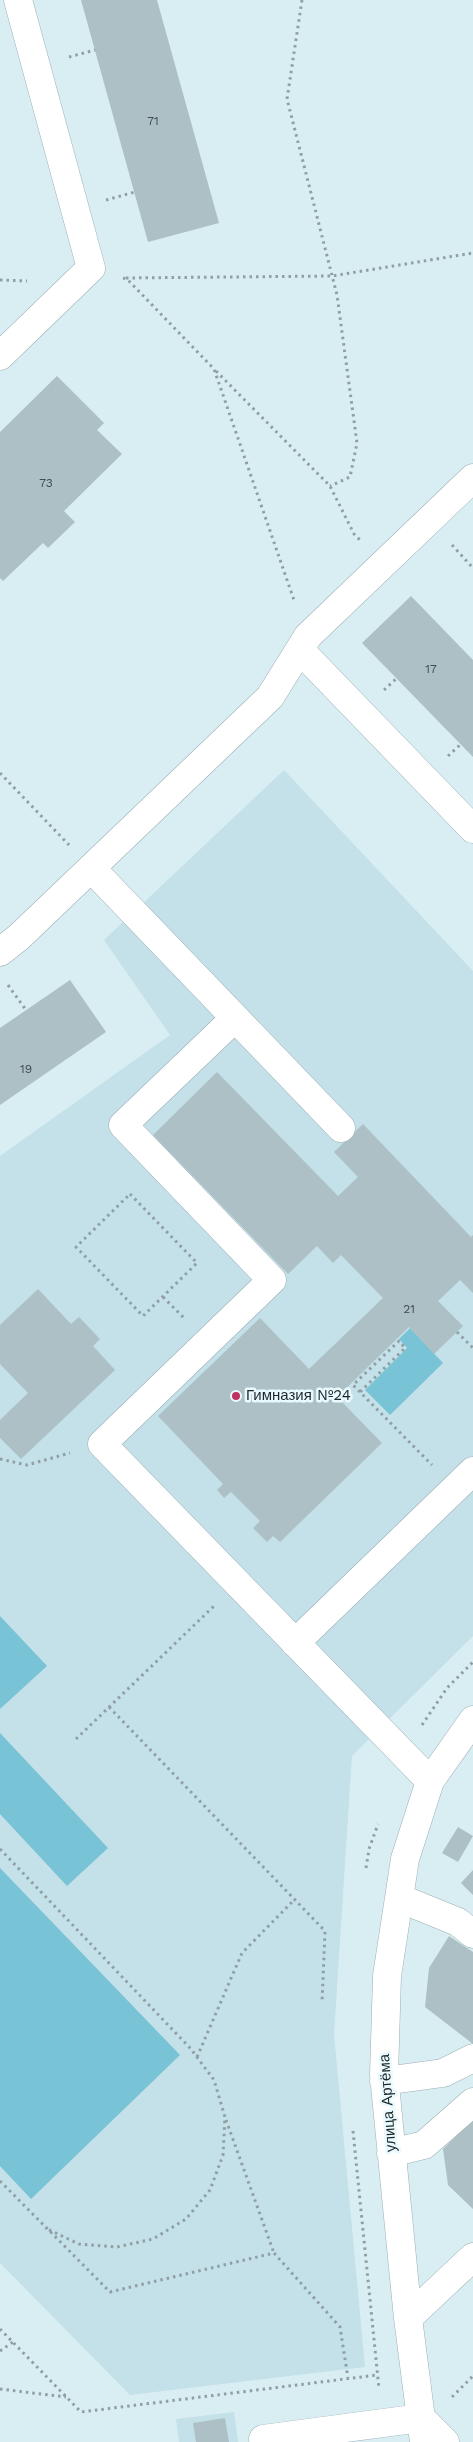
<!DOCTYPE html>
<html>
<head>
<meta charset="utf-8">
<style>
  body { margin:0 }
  canvas { display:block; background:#d9eef3 }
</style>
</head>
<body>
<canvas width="473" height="2442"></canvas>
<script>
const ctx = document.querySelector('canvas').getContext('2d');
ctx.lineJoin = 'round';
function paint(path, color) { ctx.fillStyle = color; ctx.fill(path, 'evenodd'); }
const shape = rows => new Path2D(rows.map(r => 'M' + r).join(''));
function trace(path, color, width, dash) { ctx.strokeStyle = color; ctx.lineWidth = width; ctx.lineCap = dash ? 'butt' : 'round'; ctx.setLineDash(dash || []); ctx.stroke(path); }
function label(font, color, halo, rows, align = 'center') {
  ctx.font = font + ' "Work Sans",sans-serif'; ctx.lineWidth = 5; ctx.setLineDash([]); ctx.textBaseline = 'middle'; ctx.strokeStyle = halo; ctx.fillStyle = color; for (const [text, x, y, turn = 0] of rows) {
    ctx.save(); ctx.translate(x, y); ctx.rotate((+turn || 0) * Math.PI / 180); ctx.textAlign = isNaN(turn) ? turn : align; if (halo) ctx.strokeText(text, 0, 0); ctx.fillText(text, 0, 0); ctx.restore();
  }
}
paint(shape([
  [284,770,473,971,473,1636,352,1756,334,2034,365,2367,130,2395,0,2263,0,1156,170,1035,104,940],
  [234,2412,238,2442,179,2442,176,2419]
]), '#c4e0e9');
paint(shape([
  [410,1328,443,1363,390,1415,365,1390,407,1348,399,1339],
  [0,1616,47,1666,0,1709],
  [0,1733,108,1848,67,1886,0,1814],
  [0,1868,180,2055,31,2199,0,2166]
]), '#79c3d6');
paint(shape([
  [81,0,157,0,219,223,148,242],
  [57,376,104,423,97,430,122,454,64,511,75,522,48,548,43,543,3,581,0,578,0,432],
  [411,596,473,660,473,757,362,643],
  [70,980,106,1032,0,1105,0,1028],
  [217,1072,338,1196,358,1177,334,1152,363,1124,471,1237,473,1235,473,1293,460,1280,438,1301,463,1326,434,1354,409,1327,337,1397,382,1443,280,1542,273,1536,267,1542,253,1528,260,1521,231,1492,224,1498,219,1492,217,1490,223,1484,158,1416,260,1318,309,1369,383,1298,341,1255,333,1263,317,1246,288,1274,153,1135],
  [38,1289,71,1324,79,1317,100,1339,93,1346,115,1370,21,1459,0,1438,0,1420,28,1393,0,1364,0,1325],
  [458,1827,473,1836,458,1862,442,1853],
  [473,1870,473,1895,461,1883],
  [449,1936,473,1952,473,2044,425,2007,429,1968],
  [473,2119,473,2209,448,2185,443,2149],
  [225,2418,229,2442,196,2442,193,2423]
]), '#acc0c6');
const minor = shape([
  [0,356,91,268,18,0],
  [300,650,473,829],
  [91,868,341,1128],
  [0,952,19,937,270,697,308,636,473,478],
  [235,1018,123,1125,272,1280,102,1444,430,1781],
  [295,1643,473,1471],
  [399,1898,458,1922,473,1934],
  [384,2081,443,2073,473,2058],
  [391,2153,424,2145,473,2102],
  [408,2318,473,2257],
  [264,2442,263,2439,421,2418,445,2442],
  [424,2442,408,2318,384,2075,387,1976,405,1859,430,1781,473,1720]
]);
trace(minor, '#9baeb4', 29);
trace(shape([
  [302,0,287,99,337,295,357,443,350,477,330,486],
  [69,57,95,50],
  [106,200,135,192],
  [123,278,127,279,214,369,295,603],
  [126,278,332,276,473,253],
  [0,280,27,281],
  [216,371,330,486,354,534,360,540],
  [452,545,473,568],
  [384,690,397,678],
  [448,756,461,744],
  [0,773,69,845],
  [8,985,26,1010],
  [130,1194,197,1263,143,1316,76,1247,130,1194],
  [163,1297,184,1318],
  [457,1332,473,1348],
  [360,1392,353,1385,399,1341,405,1348,360,1392,432,1465],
  [0,1459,27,1465,70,1453],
  [109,1707,325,1931,322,2003],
  [422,1725,447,1688,473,1662],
  [76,1739,214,1606],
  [0,1849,191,2049,214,2080,225,2117,223,2155,210,2190,186,2219,153,2239,117,2247,79,2244,45,2228],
  [366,1868,369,1849,378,1824],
  [197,2057,242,1953,295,1899],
  [226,2120,274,2253],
  [353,2131,379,2389],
  [0,2181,110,2292,274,2253,340,2327,348,2378],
  [0,2329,81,2412,377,2375],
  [0,2351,13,2342],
  [0,2389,66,2397],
  [452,2397,473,2376]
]), '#909fa3', 3, [2.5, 4]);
trace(minor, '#fff', 28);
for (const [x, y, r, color] of [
  [236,1396,5,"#bf315e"]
]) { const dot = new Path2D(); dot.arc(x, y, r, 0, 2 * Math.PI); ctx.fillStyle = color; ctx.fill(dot); trace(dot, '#e9faff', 2); }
label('12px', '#424c50', null, [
  ["71",153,121],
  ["73",46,483],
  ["17",431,669],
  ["19",26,1069],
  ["21",409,1309]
]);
label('15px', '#1f2628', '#e9faff', [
  ["Гимназия №24",246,1396]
], 'left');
label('15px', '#1f2628', '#e9faff', [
  ["улица Артёма",388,2103,-94]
]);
</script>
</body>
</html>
